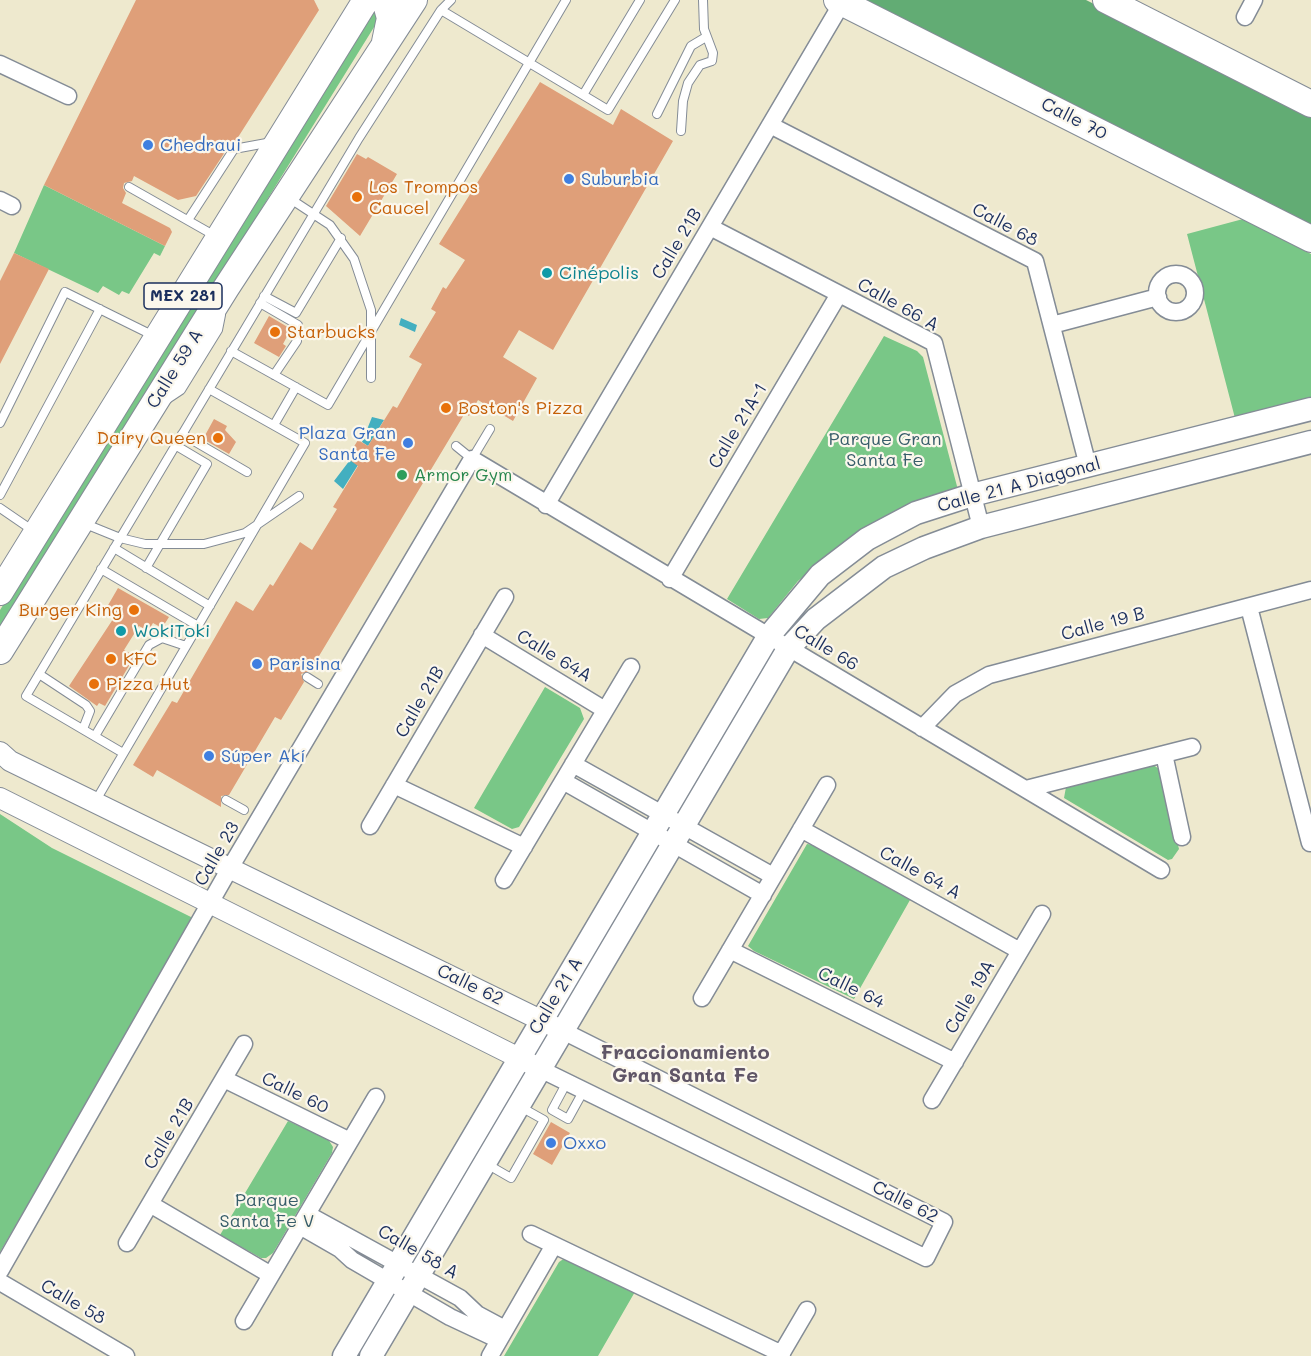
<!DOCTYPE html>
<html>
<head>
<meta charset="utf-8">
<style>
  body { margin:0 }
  canvas { display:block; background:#eee9ce }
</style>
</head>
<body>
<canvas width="1311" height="1356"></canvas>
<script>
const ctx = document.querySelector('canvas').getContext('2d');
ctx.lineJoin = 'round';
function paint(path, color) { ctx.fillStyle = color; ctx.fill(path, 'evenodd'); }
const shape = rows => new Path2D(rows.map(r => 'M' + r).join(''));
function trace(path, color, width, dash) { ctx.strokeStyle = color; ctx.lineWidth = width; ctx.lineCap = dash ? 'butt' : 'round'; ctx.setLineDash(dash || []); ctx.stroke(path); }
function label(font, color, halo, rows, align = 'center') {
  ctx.font = font + ' Mali,sans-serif'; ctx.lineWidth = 4.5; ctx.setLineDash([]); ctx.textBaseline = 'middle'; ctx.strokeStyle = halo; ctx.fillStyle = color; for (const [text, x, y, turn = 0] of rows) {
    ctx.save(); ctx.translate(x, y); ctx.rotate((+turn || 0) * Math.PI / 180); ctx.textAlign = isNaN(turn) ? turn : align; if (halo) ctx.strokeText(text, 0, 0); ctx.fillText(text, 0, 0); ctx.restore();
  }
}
paint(shape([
  [379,0,384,11,0,631,0,610],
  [44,185,165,246,160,256,154,253,129,294,122,291,119,295,103,286,98,293,14,253],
  [1243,219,1311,254,1311,403,1236,422,1187,234],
  [884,336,917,351,923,357,958,490,911,505,853,536,798,581,768,618,759,619,727,599],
  [545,687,580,708,584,719,519,827,512,829,474,808],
  [1152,764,1159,769,1179,849,1172,859,1168,860,1064,798,1066,787],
  [0,814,52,848,195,919,0,1252],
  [807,844,814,845,910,900,854,999,754,951,748,946],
  [288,1121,328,1139,333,1147,332,1153,273,1253,266,1258,261,1258,220,1235],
  [565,1258,636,1290,598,1356,504,1356,559,1262]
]), '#79c787');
paint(shape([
  [863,0,1086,0,1311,113,1311,231]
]), '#62ac74');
paint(shape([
  [401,318,417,325,415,332,399,325],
  [372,417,384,420,368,446,362,442],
  [350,460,358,465,343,489,334,481]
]), '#43afc0');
paint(shape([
  [136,0,314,0,319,10,235,142,229,146,196,196,178,200,134,176,132,181,124,183,123,188,126,193,122,203,170,228,172,232,165,246,44,185],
  [540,82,613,125,621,109,673,141,553,350,519,330,503,357,537,378,513,421,478,400,469,416,465,413,310,671,301,674,304,682,281,720,275,717,229,795,221,796,221,807,157,770,153,777,133,765,172,701,177,703,236,601,253,611,270,584,273,586,300,542,312,550,337,509,333,507,358,466,347,458,358,440,368,446,393,406,397,408,422,364,409,357,436,312,431,309,443,287,446,289,465,260,439,244],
  [357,154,366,159,368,157,397,174,360,236,326,206],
  [14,253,49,269,0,364,0,281],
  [269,316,291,329,283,344,286,346,279,357,254,343],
  [214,419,227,426,225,430,236,442,229,454,203,439],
  [118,588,169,617,162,628,153,623,148,631,139,626,124,650,135,656,133,659,105,706,99,703,97,706,69,686,117,613,107,607],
  [551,1122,570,1133,552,1165,533,1154]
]), '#df9f79');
const service = shape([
  [441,10,608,110,675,0],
  [583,95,640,0],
  [657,114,691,46,706,37],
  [681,131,683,101,688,83,700,65,712,61,713,53,704,29,703,0],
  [129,187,217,237],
  [289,198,330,225,354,259,371,310,371,378],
  [188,220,234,149,272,142],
  [264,296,296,313,341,238],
  [260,303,298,325,297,341,274,375],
  [231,351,328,405,566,0],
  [166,400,181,390,218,330,221,315],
  [0,423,65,292,154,336],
  [274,425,296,387],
  [182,434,247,472],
  [456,446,472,459,490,429],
  [0,495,100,309],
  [0,508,35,532],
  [83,523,120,538,145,544,204,544,245,533,299,496],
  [114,548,210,606],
  [146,568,207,464,175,445],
  [101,569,198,626],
  [39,674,86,705,90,711,83,729],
  [307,677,318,684],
  [95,736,149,645,162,638,186,646],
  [123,753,26,696,359,138,441,10,451,0],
  [226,800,244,810],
  [95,802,305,443,209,389],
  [567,1082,552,1110,568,1119,584,1090],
  [485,1163,511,1178,544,1120,519,1106]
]);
const minor = shape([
  [1245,17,1254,0],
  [0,64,68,96],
  [770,125,1035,261,1088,466],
  [0,200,12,206],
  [710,227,934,343,981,527],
  '1157 293a19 19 0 1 1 38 0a19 19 0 1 1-38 0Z',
  [1052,325,1158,297],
  [546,505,842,3],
  [670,579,839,294],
  [1249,607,1310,843],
  [482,635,605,710],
  [922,728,955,694,989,675,1311,590],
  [1164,754,1182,837],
  [573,764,773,876],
  [563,781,763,895],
  [394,785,524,847],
  [1026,789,1192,747],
  [370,826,505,597],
  [801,829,1020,951],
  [504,880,631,667],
  [730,950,955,1062],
  [702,998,827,785],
  [540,1069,926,1258,944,1222,563,1031],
  [224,1079,350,1141],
  [932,1100,1042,914],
  [150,1204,271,1275],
  [307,1214,460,1298,477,1314,505,1329],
  [300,1226,340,1249,352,1260,450,1317,499,1340],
  [531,1234,782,1354],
  [127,1243,244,1044],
  [0,1271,230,868,472,459,1161,870],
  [0,1282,126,1356],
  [244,1321,376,1097],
  [490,1356,554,1245],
  [780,1356,807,1310]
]);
const tertiary = shape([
  [0,752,10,761,563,1031],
  [0,798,531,1064]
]);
const secondary = shape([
  [344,1356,768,637,820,575,867,539,916,513,972,495,1311,409],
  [371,1356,788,649,816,619,884,567,924,548,981,527,1311,442]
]);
const primary = shape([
  [385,0,390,18,385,42],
  [837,0,1311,239],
  [1106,0,1311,104],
  [0,592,366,0],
  [0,651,226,288,414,0]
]);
trace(service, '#848c96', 10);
trace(minor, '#848c96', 19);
trace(tertiary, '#848c96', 22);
trace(secondary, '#848c96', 25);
trace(primary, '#848c96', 28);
trace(service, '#fff', 8);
trace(minor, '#fff', 16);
trace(tertiary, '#fff', 20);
trace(secondary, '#fff', 22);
trace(primary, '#fff', 26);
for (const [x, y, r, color] of [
  [148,145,6,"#3f7fe0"],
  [569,179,6,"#3f7fe0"],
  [357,197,6,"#e8710a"],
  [547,273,6,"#0f9aa8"],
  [275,332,6,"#e8710a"],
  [446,408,6,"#e8710a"],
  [218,438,6,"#e8710a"],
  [408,443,6,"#3f7fe0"],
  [402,475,6,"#2e9e5b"],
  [134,610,6,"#e8710a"],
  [121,631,6,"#0f9aa8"],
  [111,659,6,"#e8710a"],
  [257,664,6,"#3f7fe0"],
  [94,684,6,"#e8710a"],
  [209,756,6,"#3f7fe0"],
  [551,1143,6,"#3f7fe0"]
]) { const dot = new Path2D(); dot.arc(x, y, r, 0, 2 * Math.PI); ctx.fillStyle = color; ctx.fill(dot); trace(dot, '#fbf7ec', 2); }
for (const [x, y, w] of [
  [183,296,78]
]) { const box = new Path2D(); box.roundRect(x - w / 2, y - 13, w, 26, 4.5); ctx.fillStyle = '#fbf7ec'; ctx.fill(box); trace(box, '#1b2f5e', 1.5); }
label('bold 16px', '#1b2f5e', null, [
  ["MEX 281",183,296]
]);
label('18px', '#1b2f5e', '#fbf7ec', [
  ["Calle 70",1074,119,27],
  ["Calle 68",1005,225,28],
  ["Calle 21B",677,244,-59],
  ["Calle 66 A",898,305,29],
  ["Calle 59 A",175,369,-58],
  ["Calle 21A-1",738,426,-59],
  ["Calle 21 A Diagonal",1019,485,-15],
  ["Calle 19 B",1103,624,-15],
  ["Calle 66",826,648,31],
  ["Calle 64A",554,656,31],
  ["Calle 21B",420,702,-60],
  ["Calle 23",217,854,-60],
  ["Calle 64 A",920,873,29],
  ["Calle 62",470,985,26],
  ["Calle 64",851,988,26],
  ["Calle 21 A",556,996,-59],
  ["Calle 19A",970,997,-60],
  ["Calle 60",295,1093,26],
  ["Calle 21B",169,1134,-59],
  ["Calle 62",905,1202,27],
  ["Calle 58 A",418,1252,30],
  ["Calle 58",73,1302,30]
]);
label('18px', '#366cbe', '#fbf7ec', [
  ["Chedraui",160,145],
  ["Suburbia",581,179],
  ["Plaza Gran",396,433,"right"],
  ["Santa Fe",396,454,"right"],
  ["Parisina",269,664],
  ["Súper Akí",221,756],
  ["Oxxo",563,1143]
], 'left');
label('18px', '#c56008', '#fbf7ec', [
  ["Los Trompos",369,187],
  ["Caucel",369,208],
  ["Starbucks",287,332],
  ["Boston's Pizza",458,408],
  ["Dairy Queen",206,438,"right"],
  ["Burger King",122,610,"right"],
  ["KFC",123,659],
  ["Pizza Hut",106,684]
], 'left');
label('18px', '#0d838f', '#fbf7ec', [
  ["Cinépolis",559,273],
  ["WokiToki",133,631]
], 'left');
label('18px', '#375d6a', '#fbf7ec', [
  ["Parque Gran",885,439],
  ["Santa Fe",885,460],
  ["Parque",267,1200],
  ["Santa Fe V",267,1221]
]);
label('18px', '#27864d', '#fbf7ec', [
  ["Armor Gym",414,475]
], 'left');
label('bold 20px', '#605667', '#fbf7ec', [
  ["Fraccionamiento",685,1053],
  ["Gran Santa Fe",685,1076]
]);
</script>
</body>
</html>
